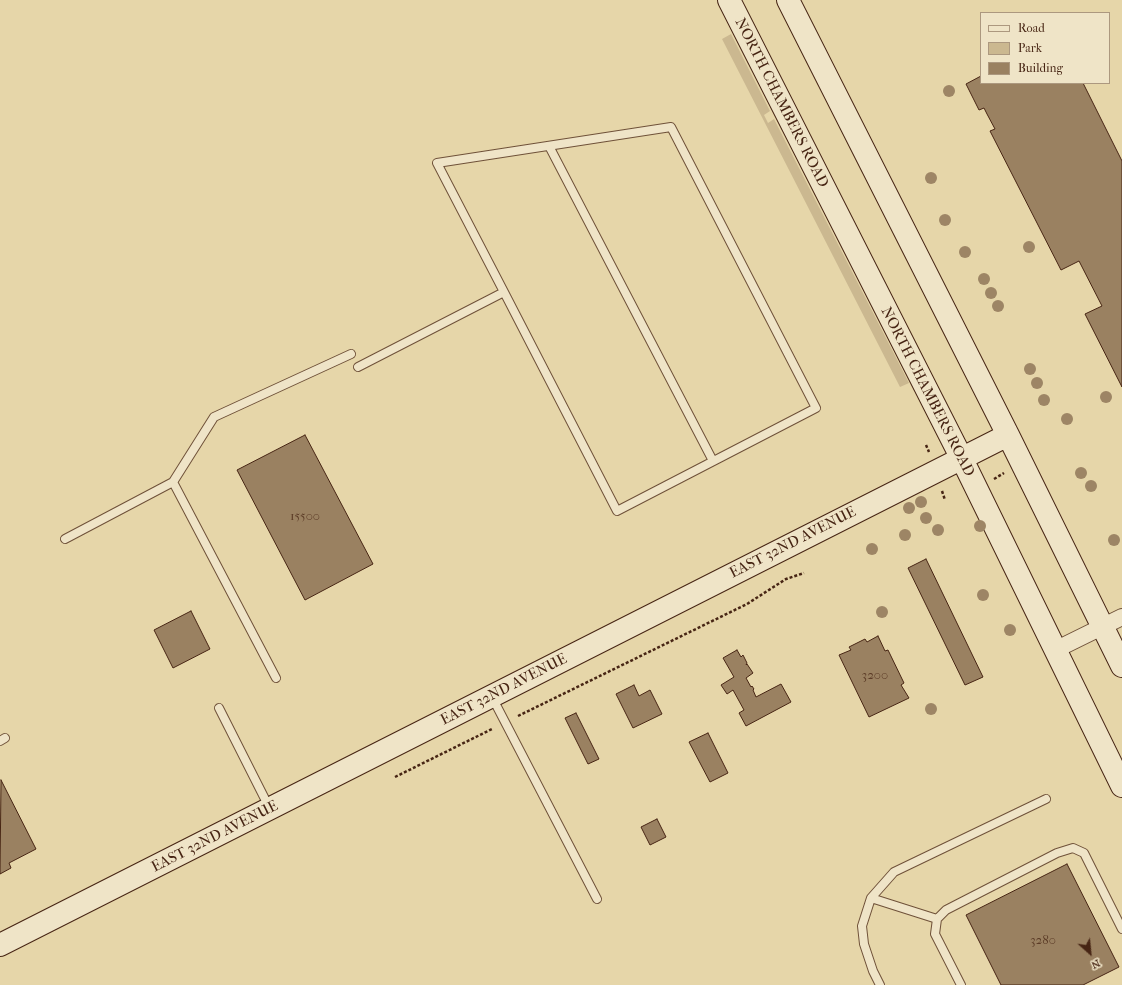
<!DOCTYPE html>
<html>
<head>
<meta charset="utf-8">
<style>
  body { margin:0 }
  #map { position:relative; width:1122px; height:985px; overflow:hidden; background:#e6d6a9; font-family:"IM FELL French Canon",serif }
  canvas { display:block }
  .legend { position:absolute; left:980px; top:12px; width:130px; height:72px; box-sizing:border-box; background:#efe4c7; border:1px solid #ac987f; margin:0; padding:5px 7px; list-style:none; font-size:12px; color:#472514 }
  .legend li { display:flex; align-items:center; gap:8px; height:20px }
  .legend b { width:20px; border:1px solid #ac987f }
  .north { position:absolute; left:1070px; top:933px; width:40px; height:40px; -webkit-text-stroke:3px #efe4c7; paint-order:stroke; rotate:153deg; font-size:11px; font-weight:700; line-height:16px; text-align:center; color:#472514 }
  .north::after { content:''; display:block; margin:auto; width:14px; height:18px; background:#472514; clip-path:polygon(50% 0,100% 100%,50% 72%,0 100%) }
</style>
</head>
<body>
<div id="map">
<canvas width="1122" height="985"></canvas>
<ul class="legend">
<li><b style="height:5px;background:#efe4c7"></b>Road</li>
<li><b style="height:11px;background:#cbb890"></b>Park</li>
<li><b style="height:11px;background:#9a8161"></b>Building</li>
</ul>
<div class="north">N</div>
</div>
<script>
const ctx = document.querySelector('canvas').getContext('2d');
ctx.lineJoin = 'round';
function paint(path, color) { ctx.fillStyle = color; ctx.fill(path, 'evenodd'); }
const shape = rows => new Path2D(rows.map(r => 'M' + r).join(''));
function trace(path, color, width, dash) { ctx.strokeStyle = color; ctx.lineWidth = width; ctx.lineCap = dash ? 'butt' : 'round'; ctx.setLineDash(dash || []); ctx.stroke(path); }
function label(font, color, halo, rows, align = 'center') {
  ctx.font = font + ' "IM FELL French Canon",serif'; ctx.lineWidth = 3.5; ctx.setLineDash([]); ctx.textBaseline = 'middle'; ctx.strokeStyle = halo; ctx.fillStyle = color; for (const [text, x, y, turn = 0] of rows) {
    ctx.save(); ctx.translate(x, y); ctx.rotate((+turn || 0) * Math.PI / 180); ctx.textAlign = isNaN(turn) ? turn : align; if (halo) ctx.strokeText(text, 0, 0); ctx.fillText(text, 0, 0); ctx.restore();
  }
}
paint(shape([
  [731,34,770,111,764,115,768,123,774,119,909,383,900,387,722,39]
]), '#cbb890');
const building = shape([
  [981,76,981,83,1083,83,1122,161,1122,387,1085,314,1102,306,1079,261,1061,270,990,131,995,129,987,114,984,108,979,110,966,84,981,76],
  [305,435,373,564,305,600,237,470,305,435],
  [926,559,983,677,965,685,908,568,926,559],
  [191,611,210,649,173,668,154,630,191,611],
  [878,636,885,651,888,650,904,683,901,685,909,698,869,717,839,655,851,650,849,647,865,639,867,642,878,636],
  [737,650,741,657,743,655,747,663,746,665,747,664,753,673,746,678,751,687,752,686,754,689,753,690,756,697,781,684,791,702,746,726,739,713,744,710,733,690,727,694,721,685,734,677,723,658,737,650],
  [634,685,639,696,650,690,662,714,633,728,616,694,634,685],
  [576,713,599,759,588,764,565,718,576,713],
  [708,733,728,773,710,782,689,742,708,733],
  [1,780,36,849,9,863,11,868,0,874,1,780],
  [657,819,666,837,650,845,641,827,657,819],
  [1067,864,1119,967,1083,985,1001,985,966,915,1067,864]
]);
paint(building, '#9a8161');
trace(building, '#472514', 1);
const lane = shape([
  [549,146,713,461],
  [358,367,504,292,617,511,816,408,671,127,437,163,504,292],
  [173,482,276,678],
  [65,539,173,482,214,417,351,354],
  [492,697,597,899],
  [219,708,269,807],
  [0,741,5,738],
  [871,898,937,919],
  [880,985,873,971,864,944,862,926,871,898,894,872,1046,799],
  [961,985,935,934,937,919,946,910,1057,853,1073,848,1084,853,1122,929]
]);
const street = shape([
  [1055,650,1122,617]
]);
const secondary = shape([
  [729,0,961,457,1122,786],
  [788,0,1008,435,1122,666],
  [0,945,1008,435]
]);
trace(lane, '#6f5139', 10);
trace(street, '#6f5139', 18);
trace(secondary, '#472514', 24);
trace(shape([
  [926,445,929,452],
  [994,479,1004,473],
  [942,491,945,500],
  [518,716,747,604,786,579,804,573],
  [395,777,492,729]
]), '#472514', 2.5, [3, 2]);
trace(lane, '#efe4c7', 8);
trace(street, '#efe4c7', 16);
trace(secondary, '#efe4c7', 22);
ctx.fillStyle = '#9d8565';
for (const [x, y] of [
  [949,91],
  [931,178],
  [945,220],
  [1029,247],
  [965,252],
  [984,279],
  [991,293],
  [998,306],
  [1030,369],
  [1037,383],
  [1106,397],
  [1044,400],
  [1067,419],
  [1081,473],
  [1091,486],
  [921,502],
  [909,508],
  [926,518],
  [980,526],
  [938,530],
  [905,535],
  [1114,540],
  [872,549],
  [983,595],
  [882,612],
  [1010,630],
  [931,709]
]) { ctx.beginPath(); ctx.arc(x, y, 6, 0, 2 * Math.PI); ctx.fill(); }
label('13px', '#5c3c27', null, [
  ["15500",305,517],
  ["3200",875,676],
  ["3280",1043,941]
]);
label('15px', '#472514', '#efe4c7', [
  ["NORTH CHAMBERS ROAD",781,103,63],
  ["NORTH CHAMBERS ROAD",927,392,63],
  ["EAST 32ND AVENUE",793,543,-27],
  ["EAST 32ND AVENUE",504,690,-27],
  ["EAST 32ND AVENUE",215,837,-27]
]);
</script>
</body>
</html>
